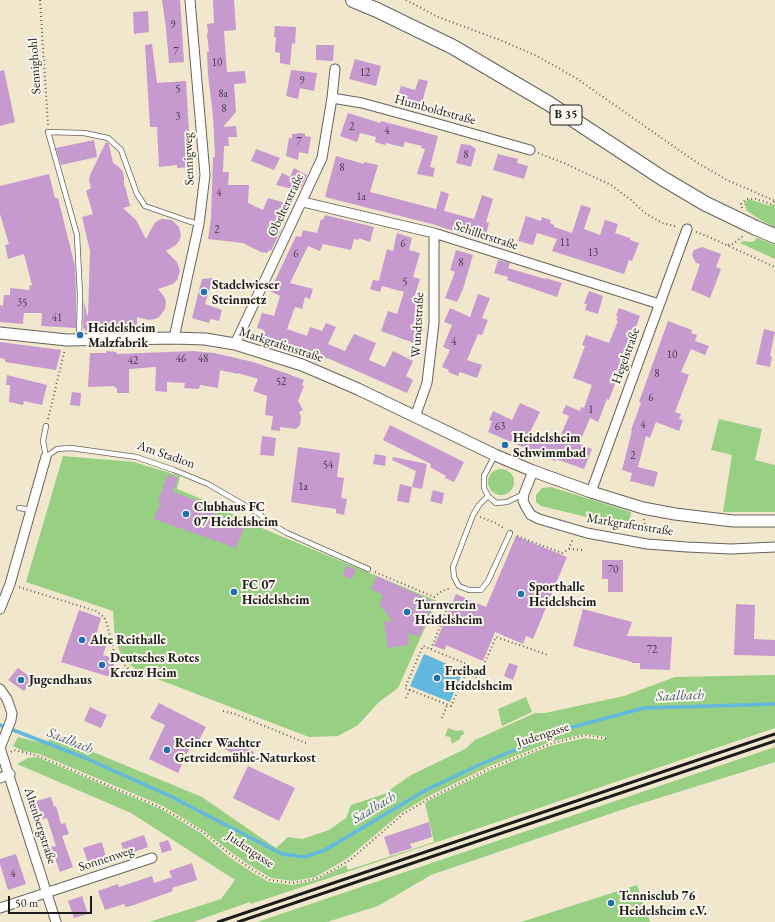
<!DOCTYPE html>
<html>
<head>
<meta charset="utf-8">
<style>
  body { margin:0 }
  #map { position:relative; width:775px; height:922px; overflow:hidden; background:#f1e7cd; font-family:"EB Garamond",serif }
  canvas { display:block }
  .scale { position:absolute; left:8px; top:896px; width:84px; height:18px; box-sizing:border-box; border:2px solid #1c1c1c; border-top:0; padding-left:5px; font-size:12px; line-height:14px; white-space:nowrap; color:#1c1c1c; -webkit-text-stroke:3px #fbf7ec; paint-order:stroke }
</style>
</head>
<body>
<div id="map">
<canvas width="775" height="922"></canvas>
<div class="scale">50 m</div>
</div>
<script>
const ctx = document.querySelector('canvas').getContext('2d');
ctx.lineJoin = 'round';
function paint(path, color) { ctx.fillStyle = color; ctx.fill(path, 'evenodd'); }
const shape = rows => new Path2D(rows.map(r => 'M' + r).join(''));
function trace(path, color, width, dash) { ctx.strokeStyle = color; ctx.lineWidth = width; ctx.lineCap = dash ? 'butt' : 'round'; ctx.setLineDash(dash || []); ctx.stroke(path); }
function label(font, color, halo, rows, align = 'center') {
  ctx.font = font + ' "EB Garamond",serif'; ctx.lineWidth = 4; ctx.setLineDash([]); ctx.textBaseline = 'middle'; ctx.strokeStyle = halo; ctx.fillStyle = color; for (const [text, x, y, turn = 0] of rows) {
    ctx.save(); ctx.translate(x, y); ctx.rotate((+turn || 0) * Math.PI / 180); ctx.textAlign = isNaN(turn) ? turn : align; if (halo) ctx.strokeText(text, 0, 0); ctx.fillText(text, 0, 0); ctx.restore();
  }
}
paint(shape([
  [748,199,771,206,775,204,775,227,764,222,747,211,744,204],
  [757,238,775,245,775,259,740,243,744,241,750,242,754,241],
  [719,419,762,429,755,460,775,465,775,512,723,512,732,455,711,450],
  [63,456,134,462,180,476,177,489,199,498,264,529,437,601,398,688,379,702,358,725,338,736,309,737,139,672,123,659,115,640,113,611,26,582],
  '488 482a13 13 0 1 1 26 0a13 13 0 1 1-26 0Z',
  [551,487,631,512,628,527,541,506,536,502,536,495,542,488],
  [775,675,775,728,533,810,251,904,250,902,193,922,149,922,221,899,235,880,131,813,17,764,28,758,37,757,161,809,202,834,229,857,253,873,269,882,293,885,316,880,346,865,348,870,434,842,425,803,433,798,491,770,550,746,585,738,602,740,607,737,585,734,550,742,490,766,431,795,402,812,348,858,331,868,315,877,293,881,271,878,251,866,232,853,204,831,163,806,39,754,23,751,13,746,18,737,42,743,57,737,202,797,276,848,288,837,302,839,329,830,346,818,351,805,384,794,411,775,465,749,475,740,535,713,545,713,624,696,675,677],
  [526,697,532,712,502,726,498,709],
  [448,728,456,731,463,730,464,734,460,736,461,738,452,744,450,737,445,736],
  [775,747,775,762,630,807,431,875,378,906,327,922,257,922],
  [637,885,650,922,521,922]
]), '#97d083');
paint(shape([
  [424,654,463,671,450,702,410,686]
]), '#62b8de');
trace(shape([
  [0,725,83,757,170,796,282,854,304,857,325,850,426,790,481,764,565,729,644,708,775,704]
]), '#62b8de', 3.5);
paint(shape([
  [162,0,180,0,184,62,169,63,166,28],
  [213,0,234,0,236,30,224,31,227,72,245,71,246,83,234,84,236,112,223,127,236,126,237,137,228,137,229,146,224,146,223,172,229,172,228,185,249,185,248,203,263,210,268,198,286,203,274,227,281,230,271,251,269,250,267,253,263,252,263,253,243,243,208,239,211,218,213,157,215,157,213,116,208,75,207,52,209,52,207,34,208,32,207,24,214,23],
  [148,11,149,32,134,34,133,12],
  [275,26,296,27,295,44,292,43,290,65,280,63,280,53,275,52,276,37,274,37],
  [152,44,157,83,186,81,191,167,177,168,177,165,159,167,157,127,150,127,145,45],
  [316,45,334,45,333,61,316,60],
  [355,59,381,66,376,86,349,79],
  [4,70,15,122,0,126,0,71],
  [291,70,317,73,314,91,300,88,298,99,286,96],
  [419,79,428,81,421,106,397,99,401,86,415,90],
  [348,113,380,123,381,121,438,136,430,167,435,168,433,177,417,174,425,149,421,148,422,146,405,142,403,147,386,143,385,145,375,142,376,137,360,133,357,142,340,136],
  [301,133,305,134,305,136,311,137,308,154,299,152,298,160,286,156,289,138,292,138,292,134],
  [94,140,97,157,61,165,56,148],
  [106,142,109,144,113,163,119,167,123,172,124,178,124,185,125,186,130,206,123,208,136,220,146,239,154,224,157,221,162,219,172,220,179,227,181,236,179,241,176,245,166,251,177,262,180,271,177,280,173,284,158,289,165,298,166,303,165,309,159,317,155,319,149,320,137,317,137,331,86,333,85,329,83,328,84,301,87,315,88,315,90,251,82,217,93,214,86,191,91,188,89,181,90,175],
  [461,144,470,145,476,149,471,167,456,163],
  [256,149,280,158,274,170,251,161],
  [498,154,518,159,517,163,528,166,524,179,493,170],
  [336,156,364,164,364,162,378,165,370,192,436,209,441,191,449,194,444,211,474,219,482,195,493,199,486,222,489,223,484,241,432,224,325,197],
  [294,168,307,175,301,188,295,185,293,189,276,185,282,173,290,177],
  [49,174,55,198,58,198,75,266,76,295,76,328,41,326,42,313,24,313,23,324,0,322,0,305,3,306,4,295,10,295,10,288,30,290,29,286,32,285,24,254,8,259,5,245,9,244,0,214,0,186],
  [581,205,591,208,584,229,600,235,605,220,618,224,615,233,630,238,630,240,639,243,632,261,629,260,624,274,552,251,557,239,537,233,533,245,518,241,526,216,541,221,542,217,551,220,550,223,554,225,554,227,572,233],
  [325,215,374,227,370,242,359,238,359,240,354,239,351,250,323,244,320,251,308,246,290,283,313,289,310,299,305,297,302,309,295,307,287,329,307,336,310,327,322,331,326,323,336,327,328,344,345,351,354,334,376,343,369,360,385,367,393,351,413,361,406,376,413,380,407,393,332,360,262,335,264,330,257,328,262,313,274,316,280,296,270,291,296,236,301,237,303,230,317,233,321,219,323,220],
  [397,233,412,238,409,250,420,253,413,277,420,279,413,301,419,303,413,325,420,328,414,343,381,331,388,311,397,314,404,292,382,286,380,292,370,289,373,280,379,281,387,249,393,251],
  [702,247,721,254,716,267,721,269,710,298,691,290,700,264,696,263,692,255,694,250],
  [456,250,473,255,463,289,457,302,445,298,455,272,450,270],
  [498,260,510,263,508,268,545,279,545,278,562,283,557,297,507,280,508,277,494,273],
  [213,278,205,304,222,310,219,321,210,319,209,323,192,318,202,279],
  [589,291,603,296,598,314,585,310,587,304,584,304],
  [478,294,490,298,482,318,488,320,482,335,478,334,467,360,482,365,477,378,460,372,458,376,448,372,449,370,442,367,450,350,443,347,452,325,444,322,450,308,470,317],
  [619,308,640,316,609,400,607,399,598,422,590,418,579,444,592,449,584,469,556,459,555,461,488,432,492,421,489,420,493,411,512,420,520,403,540,412,529,434,557,444,569,416,562,413,566,405,580,411,581,407,584,408,592,385,573,378,585,346,582,345,586,335,609,343,618,321,616,320,618,316,616,316],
  [668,321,692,330,691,333,697,335,695,341,709,346,705,355,691,349,681,372,689,375,675,412,681,414,679,419,683,420,679,431,656,422,650,438,646,436,638,467,658,472,654,487,630,481,632,473,622,470,632,431,631,430,641,403,639,402],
  [764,329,775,332,770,356,772,357,770,367,756,364],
  [0,342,61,350,56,370,5,362,5,359,0,358],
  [106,351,116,352,117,354,193,351,214,353,253,362,288,374,304,380,302,385,304,386,298,401,303,410,299,412,301,417,300,425,296,429,280,427,280,431,271,430,273,416,265,415,267,396,253,391,258,379,238,373,238,374,220,370,218,388,200,385,199,389,184,388,185,383,167,382,167,392,155,391,156,367,129,369,129,393,117,393,117,388,114,387,114,386,88,387,90,353,106,353],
  [7,375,47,385,42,405,24,401,23,405,9,402,10,385,6,385],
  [72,392,81,393,80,406,70,405],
  [390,425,464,462,454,482,445,478,446,476,430,467,431,464,383,440],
  [262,436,276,438,274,456,260,455],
  [298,447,340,453,337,477,344,478,341,498,347,499,344,515,336,513,336,509,291,502],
  [375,454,386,456,385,466,373,464],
  [393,457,427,464,422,489,412,487,416,471,392,460],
  [168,475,178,478,173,492,212,506,210,512,245,525,236,548,154,519,161,501,158,500],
  [400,484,412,487,409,503,397,501],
  [433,490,444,493,442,504,430,501],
  [516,536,567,557,533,639,526,636,523,644,495,632,483,661,446,645,445,650,434,646,456,594,486,607],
  [602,560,623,560,623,592,608,592,608,579,602,579],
  [346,566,356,570,352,579,343,576],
  [377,576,434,602,419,637,408,633,409,645,388,648,384,622,392,621,379,604,383,595,371,589],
  [736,604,755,605,754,639,775,640,775,656,734,655],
  [583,609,632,622,627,636,672,637,670,670,640,669,640,663,632,663,632,662,573,646],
  [79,610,101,618,94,643,106,646,103,655,116,659,110,677,61,662],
  [509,663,518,666,513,680,504,676],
  [18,668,33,679,24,691,8,680],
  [159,703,206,727,198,742,194,739,178,773,149,759,165,725,150,718],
  [90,707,107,715,101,728,84,721],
  [222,737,254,752,250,761,218,746],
  [248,766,295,788,279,821,233,798],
  [51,797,54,807,56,806,61,824,65,823,69,834,62,836,73,867,60,872,51,847,56,846,47,818,43,819,36,801],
  [429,822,432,837,410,844,412,848,390,855,384,837],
  [144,835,148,847,125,855,121,843],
  [168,840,172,850,162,853,159,843],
  [102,842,106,858,88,863,83,848],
  [16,854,26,884,8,890,0,864,0,859],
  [192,863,197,880,172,888,173,891,131,906,126,907,124,904,105,910,98,891,118,884,119,887,152,876,154,883,172,877,169,871],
  [82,896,88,914,74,918,68,901]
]), '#c699cf');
const service = shape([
  [79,339,80,295,77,235,48,132,84,133,108,138,121,150,137,194,145,206,188,221,199,224],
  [46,426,43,441,46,457,57,449,71,448,136,457,174,470,208,484,261,515,264,520,287,533,368,569],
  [495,455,484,476,484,488,488,496,479,505,473,515,453,567,454,577,459,586,469,590,481,590,488,581,510,533],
  [488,496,496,503,507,502,524,494],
  [19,508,31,510]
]);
const minor = shape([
  [332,98,362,103,435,123,530,150],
  [303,202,434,233,659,304],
  [174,338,199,224,205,175,190,0],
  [235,344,322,158,332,98,335,69],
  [415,417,427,383,434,323,434,233],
  [533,471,524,494,523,501,526,507,531,515,539,519,587,533,647,544,687,547,731,549,775,547],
  [591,492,687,229],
  [0,609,10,584,46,457],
  [0,689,7,699,12,713,11,720,0,748,56,922],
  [0,778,10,774],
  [0,908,152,858]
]);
const tertiary = shape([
  [0,333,67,340,174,338,205,339,235,344,302,365,358,389,495,455,533,471,591,492,643,508,675,514,733,521,775,521]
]);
const primary = shape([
  [353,0,377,10,453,47,548,103,662,178,706,204,756,228,775,236]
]);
trace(service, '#67635a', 6);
trace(minor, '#67635a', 11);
trace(tertiary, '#67635a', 13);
trace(primary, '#67635a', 16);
trace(shape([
  [40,0,48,125],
  [406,0,438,17,500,40,537,56,576,78,696,162,727,180,775,201],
  [538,153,564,163,611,185,631,200,645,213,662,223,678,227],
  [742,208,741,204,747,199,756,199,771,204,775,201],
  [696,232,709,237,775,267],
  [728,245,733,244,742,237,745,238],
  [48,419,65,349],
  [480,517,496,523,505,529],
  [644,519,646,534],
  [517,536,562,553,569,549,573,538],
  [569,549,583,550],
  [375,572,434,597,442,591,451,588],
  [19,587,96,611,104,617,107,624,114,652,120,661,132,672],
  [431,649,447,609],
  [466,673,451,706,405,688,423,646,469,665,466,673,478,678,496,637,548,655],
  [406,698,410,689],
  [223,711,235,714,306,743],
  [442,718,447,705],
  [11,752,14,750,38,756,162,808,203,832,231,855,250,868,270,880,293,883,315,879,333,870,350,860,403,814,432,797,491,768,550,744,585,735,609,739]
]), '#67635a', 2, [1, 3]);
trace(service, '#fff', 4.5);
trace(minor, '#fff', 9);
trace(tertiary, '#fff', 11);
trace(primary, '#fff', 14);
trace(shape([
  [218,922,775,734],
  [238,922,775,741]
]), '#1c1c1c', 3);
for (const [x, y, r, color] of [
  [204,292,4,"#1f6fb2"],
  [80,335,4,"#1f6fb2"],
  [505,445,4,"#1f6fb2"],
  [186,514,4,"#1f6fb2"],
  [234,592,4,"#1f6fb2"],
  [521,594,4,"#1f6fb2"],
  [407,612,4,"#1f6fb2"],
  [82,640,4,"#1f6fb2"],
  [102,665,4,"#1f6fb2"],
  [437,678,4,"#1f6fb2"],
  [21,680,4,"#1f6fb2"],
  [167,750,4,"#1f6fb2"],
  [611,903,4,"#1f6fb2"]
]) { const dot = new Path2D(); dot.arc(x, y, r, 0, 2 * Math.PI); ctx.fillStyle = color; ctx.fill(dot); trace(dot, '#fbf7ec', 1.5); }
label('11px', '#463b49', null, [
  ["9",173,25],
  ["7",176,52],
  ["10",217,63],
  ["12",365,73],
  ["9",302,81],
  ["5",178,89],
  ["8a",223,94],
  ["8",224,109],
  ["3",178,117],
  ["2",352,127],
  ["4",387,131],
  ["7",299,142],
  ["8",466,155],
  ["8",342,168],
  ["4",219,193],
  ["1a",361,197],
  ["2",217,230],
  ["11",565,243],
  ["6",403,244],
  ["13",593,253],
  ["6",296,254],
  ["8",461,263],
  ["5",405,282],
  ["35",22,303],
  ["41",57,318],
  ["4",454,342],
  ["10",672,355],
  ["46",181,359],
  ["48",203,359],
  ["42",133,361],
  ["8",657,374],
  ["52",281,382],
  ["6",651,398],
  ["1",591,410],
  ["4",643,425],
  ["63",500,427],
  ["2",633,456],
  ["54",328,465],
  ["1a",303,487],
  ["70",613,570],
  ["72",652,650],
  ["4",13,874]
]);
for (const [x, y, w] of [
  [566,115,32]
]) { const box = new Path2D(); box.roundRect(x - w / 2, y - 10, w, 20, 3); ctx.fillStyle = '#fbf7ec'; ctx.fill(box); trace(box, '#1c1c1c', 1); }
label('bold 12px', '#1c1c1c', null, [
  ["B 35",566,115]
]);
label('13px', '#1c1c1c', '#fbf7ec', [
  ["Sennighohl",35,66,-94],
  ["Humboldtstraße",435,110,15],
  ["Sennigweg",189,159,-92],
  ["Obelterstraße",286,205,-65],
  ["Schillerstraße",486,236,18],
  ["Wundtstraße",418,325,-87],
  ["Markgrafenstraße",281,345,18],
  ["Hegelstraße",626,356,-70],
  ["Am Stadion",166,455,19],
  ["Markgrafenstraße",630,525,9],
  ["Judengasse",543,735,-18],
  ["Altenbergstraße",40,826,72],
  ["Judengasse",250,850,34],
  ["Sonnenweg",106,859,-18]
]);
label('bold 13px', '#1c1c1c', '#fbf7ec', [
  ["Stadelwieser",212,285],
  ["Steinmetz",212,300],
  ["Heidelsheim",88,328],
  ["Malzfabrik",88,343],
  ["Heidelsheim",513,438],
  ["Schwimmbad",513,453],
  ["Clubhaus FC",194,507],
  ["07 Heidelsheim",194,522],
  ["FC 07",242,585],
  ["Heidelsheim",242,600],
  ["Sporthalle",529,587],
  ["Heidelsheim",529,602],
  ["Turnverein",415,605],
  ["Heidelsheim",415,620],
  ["Alte Reithalle",90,640],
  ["Deutsches Rotes",110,658],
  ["Kreuz Heim",110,673],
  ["Freibad",445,671],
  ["Heidelsheim",445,686],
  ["Jugendhaus",29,680],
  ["Reiner Wachter",175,743],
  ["Getreidemühle-Naturkost",175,758],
  ["Tennisclub 76",619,896],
  ["Heidelsheim e.V.",619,911]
], 'left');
label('italic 14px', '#385a6a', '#fbf7ec', [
  ["Saalbach",680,696,-2],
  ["Saalbach",70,741,22],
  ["Saalbach",374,808,-31]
]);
</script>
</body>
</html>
